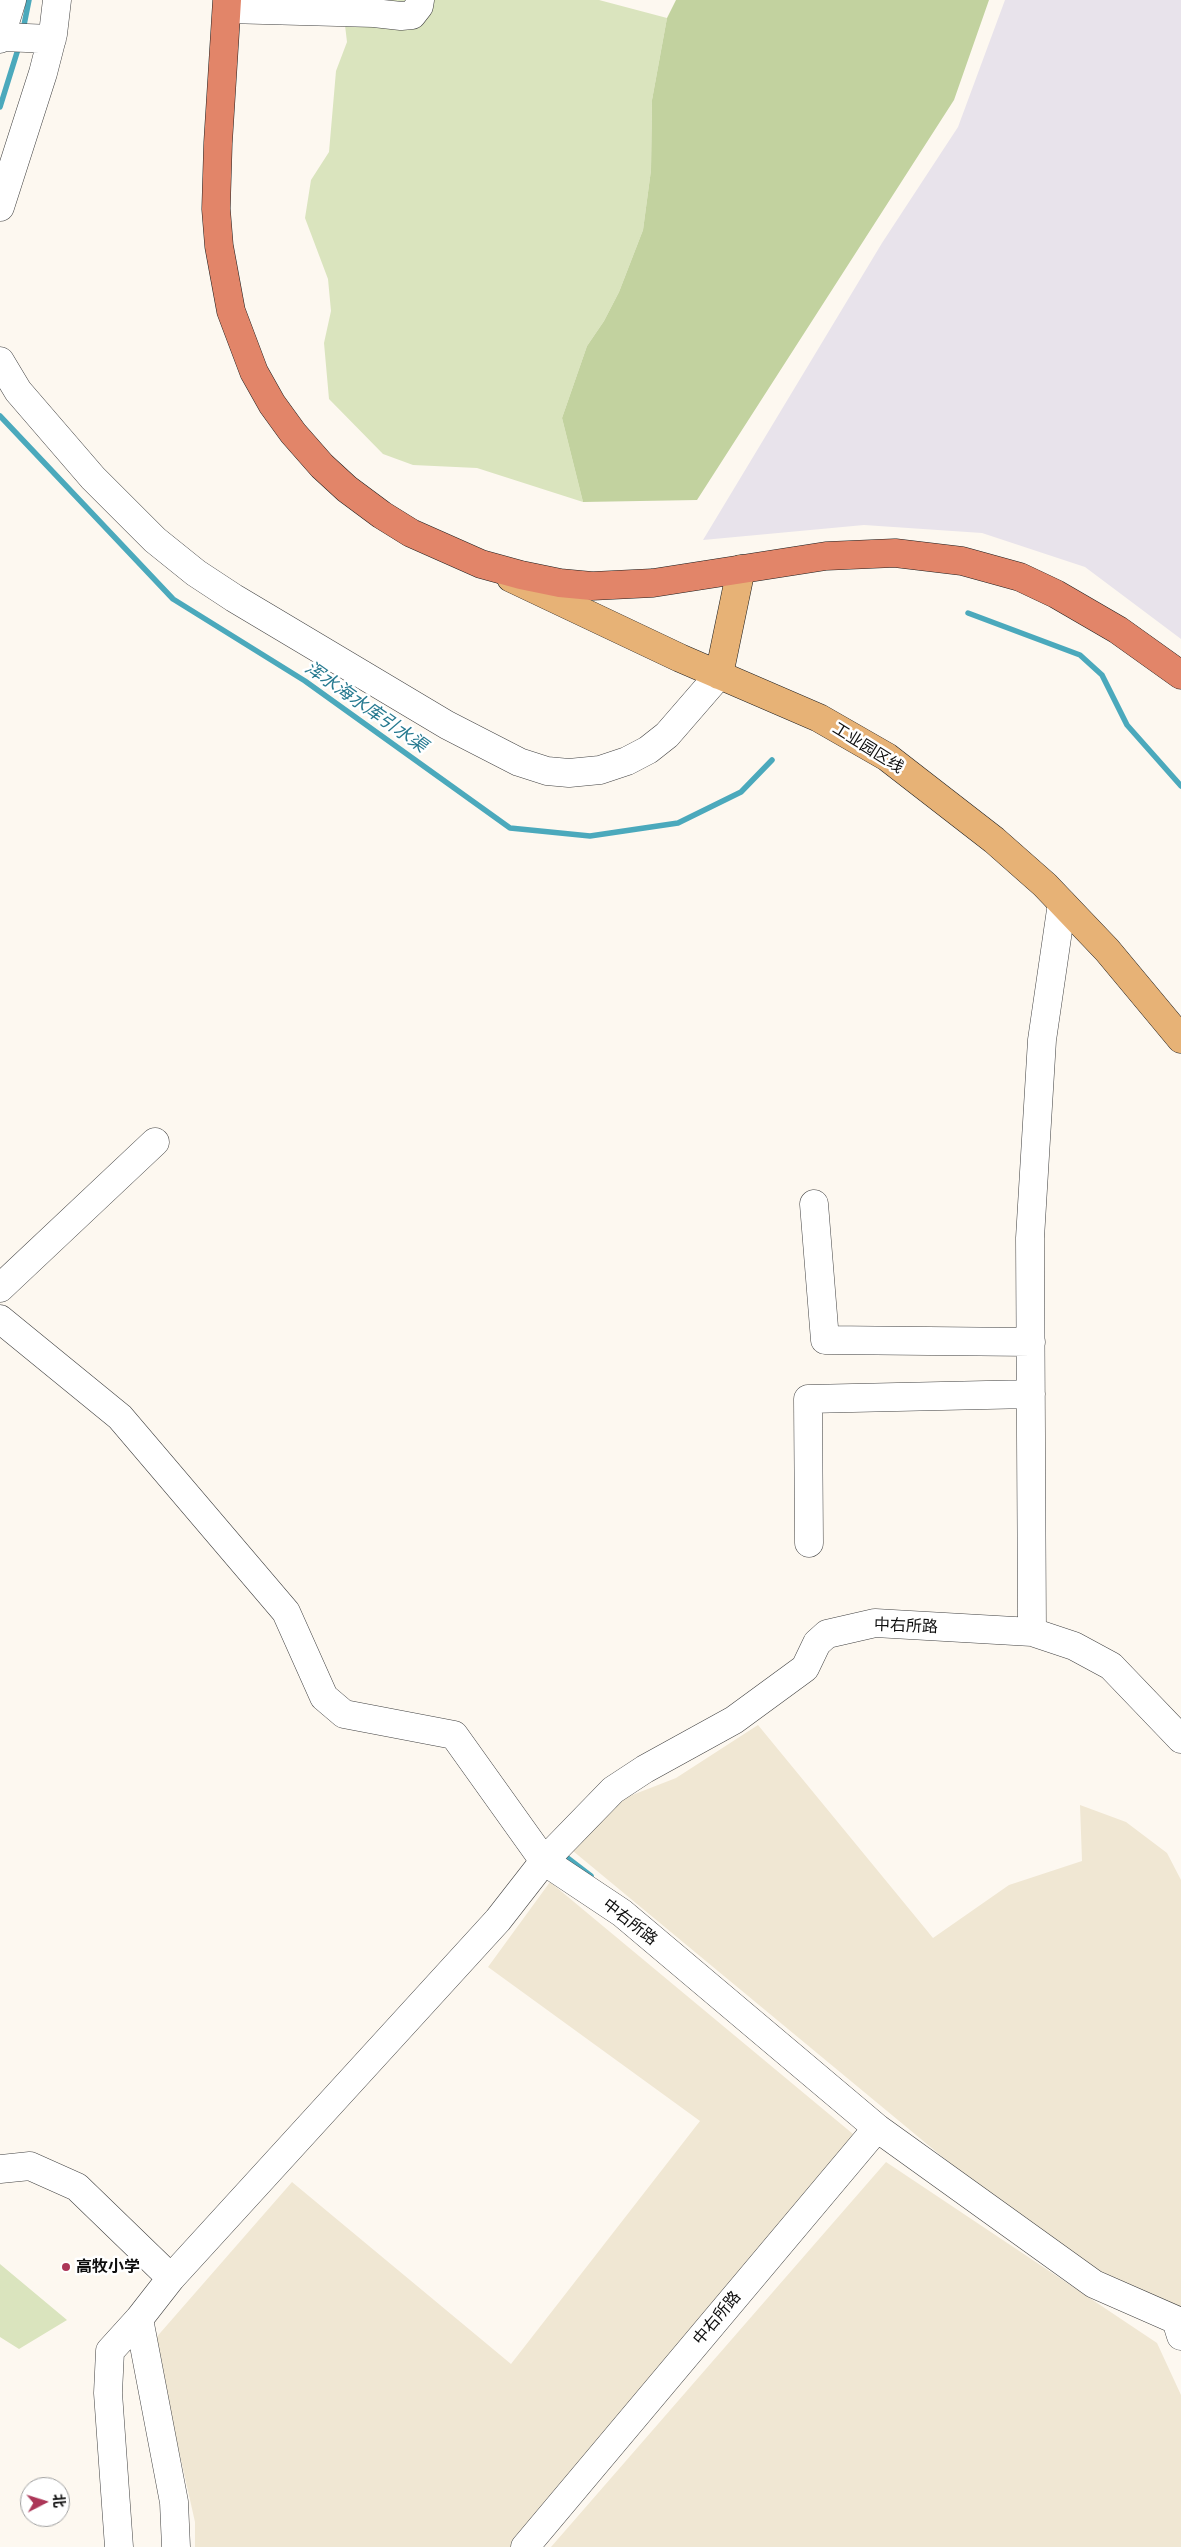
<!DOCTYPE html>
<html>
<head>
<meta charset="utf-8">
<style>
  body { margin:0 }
  #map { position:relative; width:1181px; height:2547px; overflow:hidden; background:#fdf8f0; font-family:"Crimson Pro","Noto Sans SC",serif }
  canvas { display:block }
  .north { position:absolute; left:20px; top:2477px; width:50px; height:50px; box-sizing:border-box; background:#fff; border:1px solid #9f9f9f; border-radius:50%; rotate:85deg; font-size:14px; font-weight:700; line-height:20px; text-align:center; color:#0e0e0e }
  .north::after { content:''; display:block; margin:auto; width:18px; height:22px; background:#ac3758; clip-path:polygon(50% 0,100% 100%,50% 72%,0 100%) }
</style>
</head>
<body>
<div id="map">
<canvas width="1181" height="2547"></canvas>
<div class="north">北</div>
</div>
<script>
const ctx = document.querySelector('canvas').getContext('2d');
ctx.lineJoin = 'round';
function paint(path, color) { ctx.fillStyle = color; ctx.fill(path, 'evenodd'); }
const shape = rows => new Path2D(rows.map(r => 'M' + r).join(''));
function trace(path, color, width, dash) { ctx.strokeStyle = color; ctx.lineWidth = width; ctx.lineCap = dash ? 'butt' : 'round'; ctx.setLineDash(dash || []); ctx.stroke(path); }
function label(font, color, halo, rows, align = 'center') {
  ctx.font = font + ' "Crimson Pro","Noto Sans SC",serif'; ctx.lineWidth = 5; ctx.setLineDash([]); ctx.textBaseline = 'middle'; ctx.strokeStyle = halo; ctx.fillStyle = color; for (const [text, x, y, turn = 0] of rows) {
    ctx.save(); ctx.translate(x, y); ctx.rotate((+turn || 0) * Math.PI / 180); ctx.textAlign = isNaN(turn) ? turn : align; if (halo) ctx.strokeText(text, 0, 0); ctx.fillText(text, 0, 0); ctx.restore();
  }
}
paint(shape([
  [1005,0,1181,0,1181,639,1085,567,982,533,864,525,703,540,882,243,958,127]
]), '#e8e3eb');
paint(shape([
  [758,1725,933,1938,1009,1885,1082,1861,1080,1805,1126,1822,1167,1853,1181,1880,1181,2308,1103,2274,1003,2207,573,1851,622,1799,676,1778],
  [550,1882,859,2139,512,2547,195,2547,195,2522,154,2340,292,2182,511,2364,700,2121,488,1967],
  [886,2162,1157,2343,1181,2395,1181,2547,551,2547]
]), '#f0e7d3');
paint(shape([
  [342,0,599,0,667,18,652,100,651,170,643,230,619,292,604,321,587,346,562,418,583,502,477,468,413,465,383,454,329,399,324,343,331,311,328,279,305,218,311,180,329,152,336,71,347,42],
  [0,2264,67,2320,19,2349,0,2337]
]), '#dae4be');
paint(shape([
  [676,0,989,0,954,100,697,500,583,502,562,418,587,346,604,321,619,292,643,230,651,170,652,100,667,18]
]), '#c2d29f');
trace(shape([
  [23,30,29,0],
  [0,107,19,46],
  [0,416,173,599,305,681,510,828,590,836,678,823,741,792,772,760],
  [968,613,1080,655,1102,675,1127,725,1181,786],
  [561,1853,591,1876]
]), '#4ba9bc', 5.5);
const minor = shape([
  [227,9,374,13,401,16,412,15,419,6,420,0],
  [1,37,52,39],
  [0,39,12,0],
  [0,207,43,73,53,34,57,0],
  [0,361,18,391,93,478,155,540,196,573,234,598,447,725,519,762,547,771,569,773,600,770,627,761,648,750,667,735,719,675],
  [814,1204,825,1340,1031,1342],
  [0,1288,155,1142],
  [0,1319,120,1417,286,1612,324,1697,344,1714,454,1735,544,1861,498,1920,171,2278,139,2319,110,2351,108,2393,119,2547],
  [809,1543,808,1399,1031,1394],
  [1032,1632,1030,1238,1042,1040,1062,903],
  [877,2128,1094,2284,1176,2320,1181,2336],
  [0,2169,30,2166,77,2187,171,2278],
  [139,2319,174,2502,176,2547],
  [525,2547,877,2128,622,1913,544,1861,613,1790,645,1769,734,1720,805,1668,817,1643,827,1634,875,1623,1032,1632,1074,1646,1111,1666,1181,1739]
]);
const major = shape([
  [511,578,680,658,819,718,887,757,994,840,1045,885,1107,950,1181,1039],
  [719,675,741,569]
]);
const highway = shape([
  [227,0,218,143,216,209,219,246,231,311,254,372,272,404,293,433,322,466,347,489,382,515,411,533,481,564,521,575,560,583,592,586,653,583,826,556,895,553,962,561,1020,577,1056,594,1118,630,1181,675]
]);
trace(minor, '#414141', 29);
trace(major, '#1f1f1f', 29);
trace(highway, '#1f1f1f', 29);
trace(minor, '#fff', 28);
trace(major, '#e7b276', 28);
trace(highway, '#e28569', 28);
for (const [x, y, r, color] of [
  [66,2267,5,"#ac3758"]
]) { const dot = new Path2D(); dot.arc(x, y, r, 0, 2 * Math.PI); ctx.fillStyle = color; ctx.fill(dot); trace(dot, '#fff', 2); }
label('16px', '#0e0e0e', '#fff', [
  ["工业园区线",868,748,32],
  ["中右所路",906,1626,2],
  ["中右所路",630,1922,38],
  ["中右所路",717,2318,-50]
]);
label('bold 16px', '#0e0e0e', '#fff', [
  ["高牧小学",76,2267]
], 'left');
label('italic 18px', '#277a90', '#fff', [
  ["浑水海水库引水渠",366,707,35]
]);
</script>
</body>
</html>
